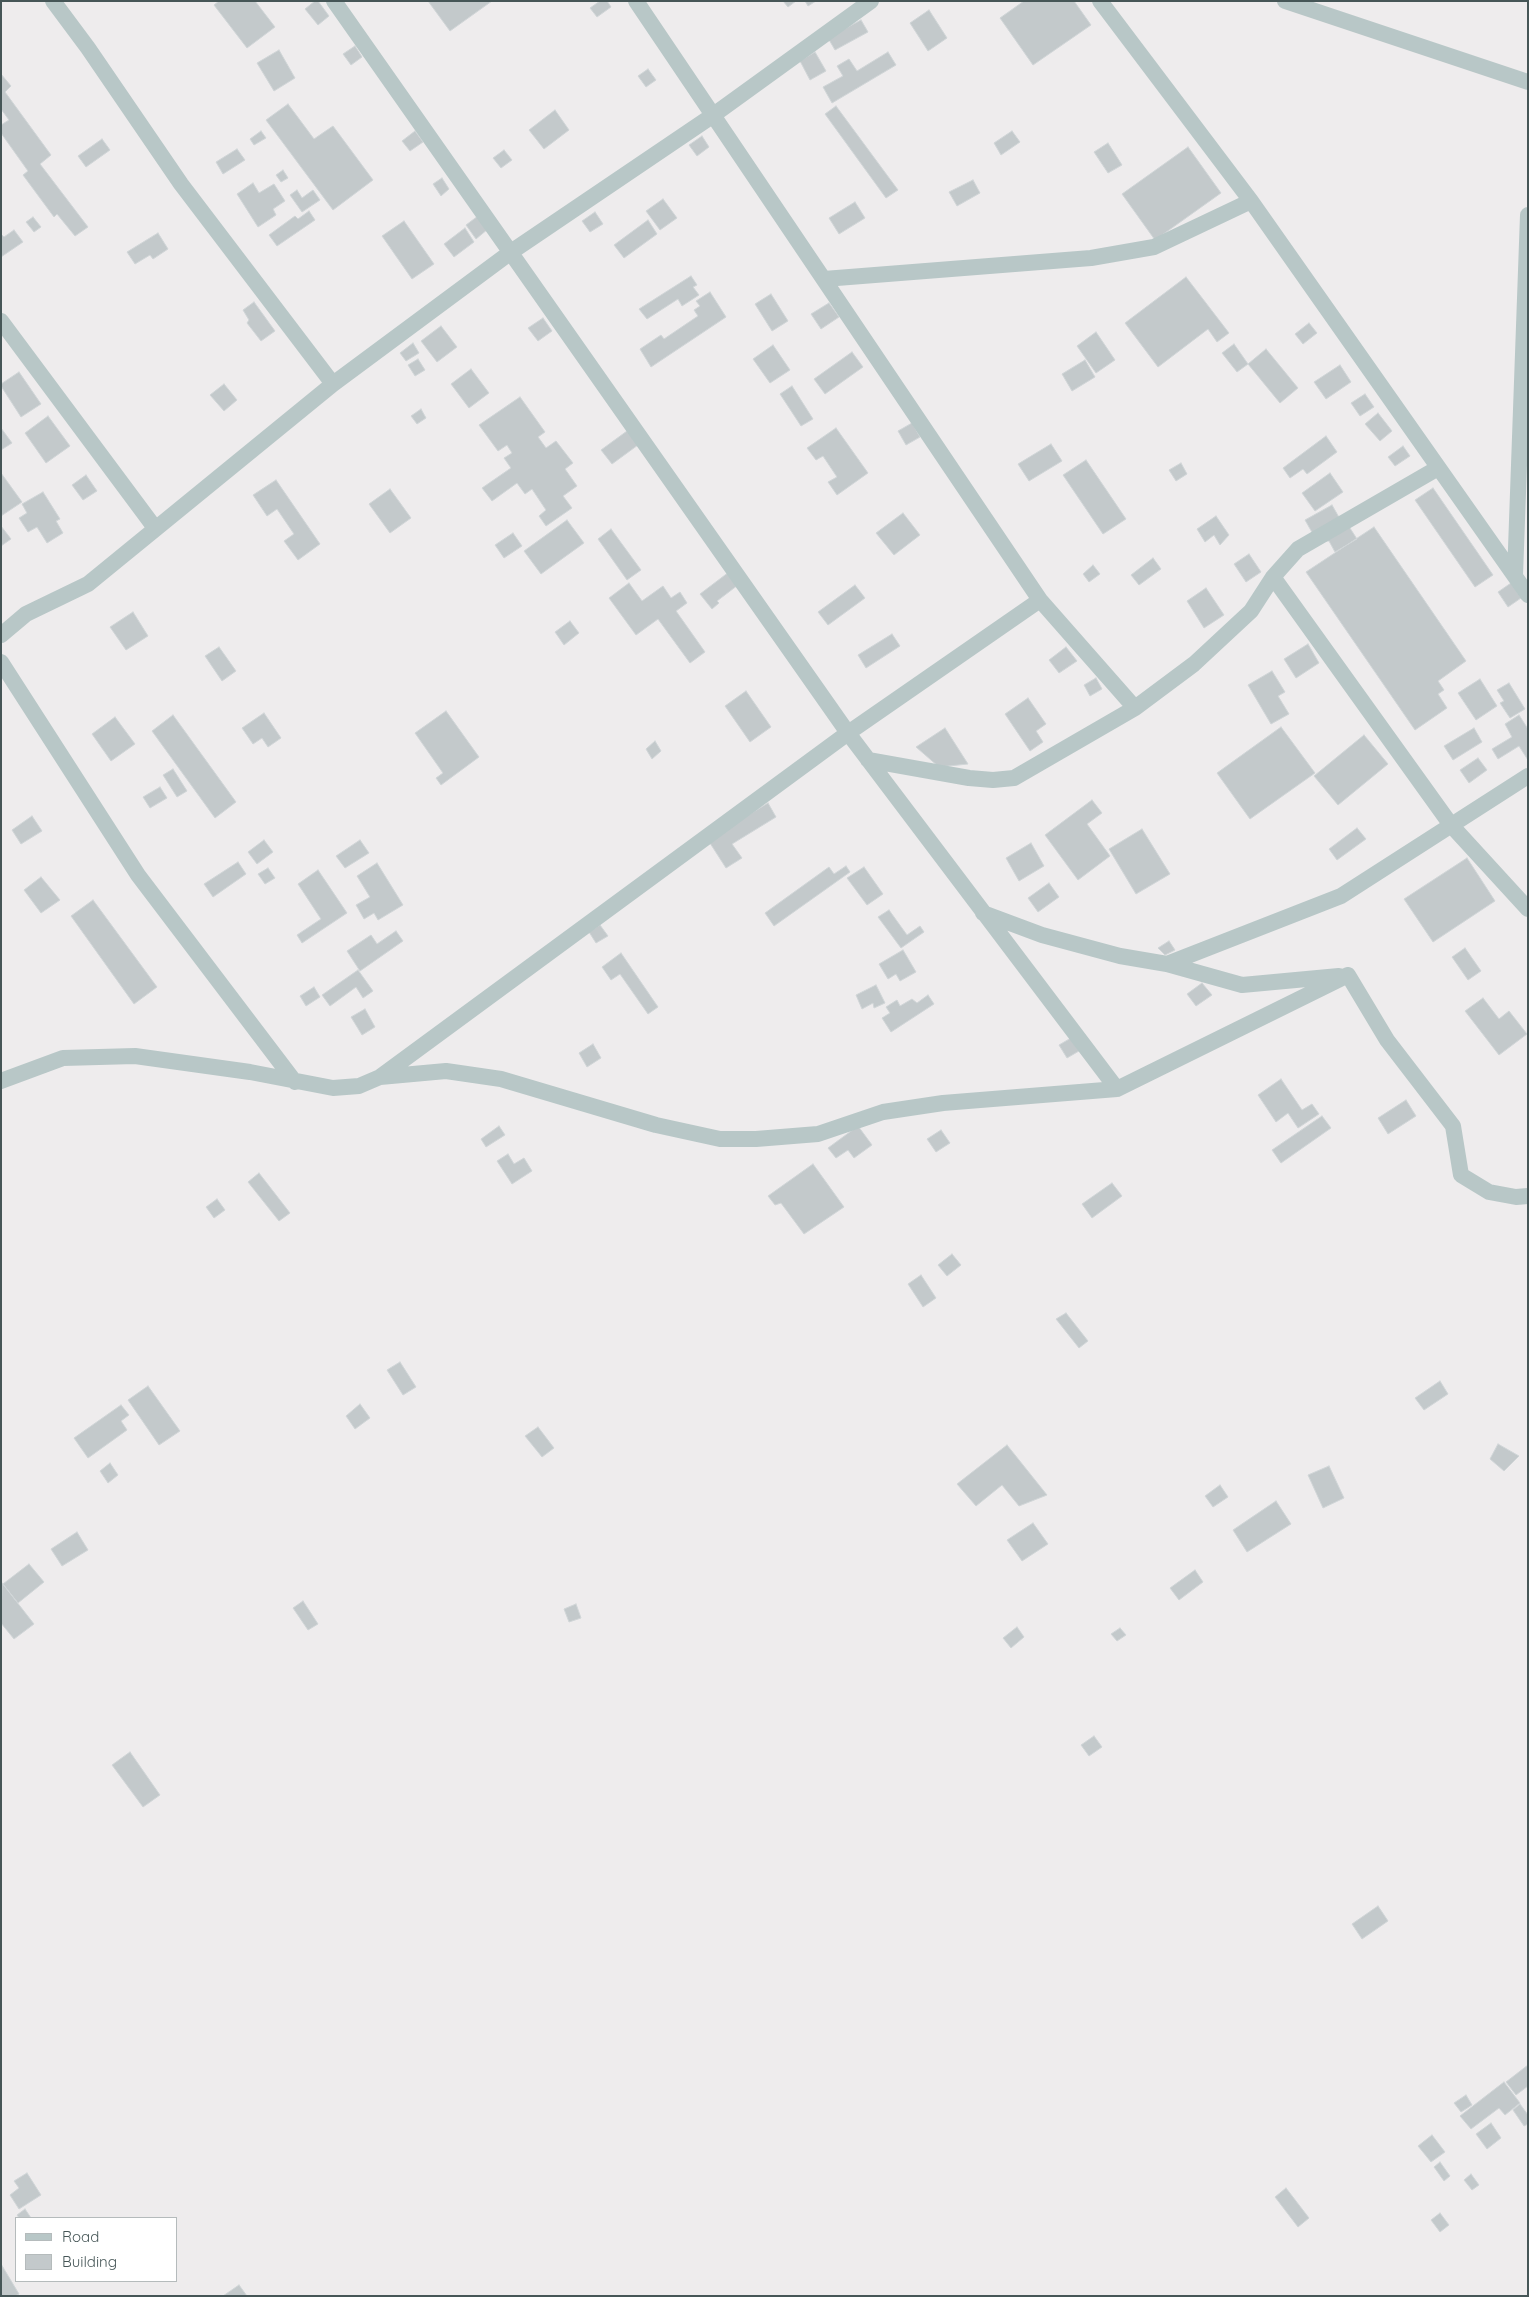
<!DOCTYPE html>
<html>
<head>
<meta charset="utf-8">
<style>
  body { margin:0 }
  #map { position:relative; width:1529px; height:2297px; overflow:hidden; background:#eeeced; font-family:Quicksand,sans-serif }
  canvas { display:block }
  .frame { position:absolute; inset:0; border:2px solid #465657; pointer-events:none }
  .legend { position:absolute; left:15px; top:2217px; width:162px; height:65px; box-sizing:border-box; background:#fff; border:1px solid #b5bbbc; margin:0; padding:6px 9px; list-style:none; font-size:15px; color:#465657 }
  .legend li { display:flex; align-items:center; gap:10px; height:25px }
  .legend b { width:25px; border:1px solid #b5bbbc }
</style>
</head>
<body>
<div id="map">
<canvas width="1529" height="2297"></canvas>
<div class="frame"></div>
<ul class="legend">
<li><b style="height:6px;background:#b8c7c7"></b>Road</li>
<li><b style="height:14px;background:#c3c9cb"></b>Building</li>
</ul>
</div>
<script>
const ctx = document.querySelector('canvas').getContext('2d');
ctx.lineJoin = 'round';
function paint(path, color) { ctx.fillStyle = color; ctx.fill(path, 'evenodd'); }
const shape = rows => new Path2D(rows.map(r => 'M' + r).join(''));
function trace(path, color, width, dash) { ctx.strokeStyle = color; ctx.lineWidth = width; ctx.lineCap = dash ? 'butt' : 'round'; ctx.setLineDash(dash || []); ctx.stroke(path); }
const building = shape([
  [219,1,255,1,275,27,247,48,214,5,219,1],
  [315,1,318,1,329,16,318,25,305,9,315,1],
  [428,1,492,1,450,31,428,1],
  [600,1,607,1,611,7,597,17,590,8,600,1],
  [783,1,796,1,788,7,783,1],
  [805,1,816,1,808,6,805,1],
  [1024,1,1074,1,1091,25,1033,65,1000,18,1024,1],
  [929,10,947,38,928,51,910,23,929,10],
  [861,20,868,32,835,50,828,38,861,20],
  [355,46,362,57,351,65,343,54,355,46],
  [279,50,295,78,274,91,257,63,279,50],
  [815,52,826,71,810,80,800,61,815,52],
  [888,52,896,65,832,103,823,87,843,76,837,66,849,59,857,71,888,52],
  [648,69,656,80,646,87,638,76,648,69],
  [1,74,11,86,5,92,51,155,40,164,88,227,75,236,57,214,54,217,23,175,28,171,1,133,1,125,9,120,1,109,1,74],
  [288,104,314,139,333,126,373,180,333,210,266,120,288,104],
  [836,106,898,190,886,198,825,114,836,106],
  [555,110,569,130,544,149,529,130,555,110],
  [261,131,266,138,254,145,250,139,261,131],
  [415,131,423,142,410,151,402,141,415,131],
  [1012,131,1020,142,1001,155,994,143,1012,131],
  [702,136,709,147,697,156,689,145,702,136],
  [102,139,110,150,86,167,78,156,102,139],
  [1108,143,1122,165,1108,173,1094,152,1108,143],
  [1188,147,1221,193,1155,240,1122,194,1188,147],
  [237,149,245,160,223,174,216,162,237,149],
  [504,150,512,160,501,168,493,158,504,150],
  [283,170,288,178,281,182,276,175,283,170],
  [442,178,449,189,441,196,433,184,442,178],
  [973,180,980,193,957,206,949,192,973,180],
  [253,183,259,193,274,184,285,201,273,209,276,215,258,227,237,194,253,183],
  [297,190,302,198,313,190,320,200,302,212,290,195,297,190],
  [663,199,677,218,660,230,646,211,663,199],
  [855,202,865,218,839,234,829,218,855,202],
  [309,211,315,220,277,246,269,235,295,216,298,219,309,211],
  [595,212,603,224,590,232,582,221,595,212],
  [478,216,488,229,476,239,466,225,478,216],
  [33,217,41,227,34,232,26,222,33,217],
  [648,220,657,234,624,258,614,245,648,220],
  [404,221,434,264,412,279,382,236,404,221],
  [465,228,474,242,454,257,444,244,465,228],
  [14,230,23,242,1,257,1,234,4,237,14,230],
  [158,233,168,249,153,259,150,255,135,264,127,252,158,233],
  [691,276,697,285,693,287,699,295,682,306,678,299,647,319,639,309,691,276],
  [1186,277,1229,333,1217,342,1208,329,1158,367,1125,323,1186,277],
  [710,292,726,317,651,367,640,349,661,335,664,339,698,316,694,310,700,306,696,301,710,292],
  [771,294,788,321,772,331,755,304,771,294],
  [254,302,275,331,261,341,247,323,249,320,243,310,254,302],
  [829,303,839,317,821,329,811,314,829,303],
  [543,318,552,331,538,341,528,328,543,318],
  [1309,323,1317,333,1303,344,1295,334,1309,323],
  [441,326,457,347,437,362,421,341,441,326],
  [1096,332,1115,360,1096,373,1077,346,1096,332],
  [413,343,419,353,406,361,400,353,413,343],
  [1234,344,1248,364,1237,372,1222,353,1234,344],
  [773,345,790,370,770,383,753,359,773,345],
  [1266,349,1298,388,1280,403,1248,364,1266,349],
  [852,352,863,367,825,394,814,379,852,352],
  [418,359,425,370,415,376,408,365,418,359],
  [1085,360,1095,377,1072,391,1062,374,1085,360],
  [1340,365,1351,382,1326,399,1314,382,1340,365],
  [471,369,489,393,469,408,451,384,471,369],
  [19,372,41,404,21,417,1,386,1,384,19,372],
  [224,384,237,400,224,411,210,395,224,384],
  [792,386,813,419,801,426,780,394,792,386],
  [1365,394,1374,407,1360,416,1351,403,1365,394],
  [520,397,545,432,538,437,546,448,556,441,573,463,565,469,577,486,563,496,572,508,546,526,539,516,546,510,532,489,525,494,517,483,492,501,482,488,511,468,504,458,512,453,507,445,498,451,479,425,520,397],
  [421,409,426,418,417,424,411,416,421,409],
  [1378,413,1392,431,1380,441,1365,424,1378,413],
  [48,416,70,446,46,463,25,433,48,416],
  [912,423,920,437,906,445,898,431,912,423],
  [1,428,12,443,1,450,1,428],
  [836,428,868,473,837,495,828,482,837,477,823,456,816,460,807,448,836,428],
  [627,431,638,445,612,464,601,450,627,431],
  [1326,436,1337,452,1307,474,1303,469,1290,478,1283,468,1326,436],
  [1051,444,1062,461,1029,481,1018,464,1051,444],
  [1403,446,1410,456,1395,466,1388,457,1403,446],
  [1086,460,1126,519,1103,534,1063,475,1086,460],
  [1181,463,1187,474,1176,481,1169,470,1181,463],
  [1,473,22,502,1,516,1,473],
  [1330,473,1343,492,1315,511,1302,493,1330,473],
  [86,475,97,491,83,500,72,485,86,475],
  [276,480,320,544,298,560,284,541,294,534,277,509,267,516,253,495,276,480],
  [1433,488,1493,575,1475,587,1415,500,1433,488],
  [390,489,411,518,390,533,369,504,390,489],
  [43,492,60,519,56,521,63,533,47,543,37,527,28,532,19,518,27,513,22,504,43,492],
  [1332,505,1340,519,1313,534,1305,520,1332,505],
  [903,513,920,535,894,555,876,533,903,513],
  [1216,516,1229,535,1220,545,1214,535,1205,542,1197,529,1216,516],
  [567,520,584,543,541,574,524,551,567,520],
  [1348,525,1357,539,1335,552,1329,541,1321,541,1348,525],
  [1,526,11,539,1,546,1,526],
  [1374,527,1466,661,1438,681,1444,690,1438,694,1447,708,1415,730,1306,572,1374,527],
  [611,529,641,570,627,580,598,539,611,529],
  [513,533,522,546,504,558,495,545,513,533],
  [1249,554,1261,572,1246,582,1234,564,1249,554],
  [1153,558,1161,569,1139,585,1131,575,1153,558],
  [1093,565,1100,574,1089,582,1083,574,1093,565],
  [729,572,738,585,717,601,719,603,712,609,700,594,729,572],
  [629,583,642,601,663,586,671,598,680,592,687,603,676,611,705,652,690,663,658,619,636,635,609,598,629,583],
  [1511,583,1521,598,1508,607,1498,592,1511,583],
  [855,585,865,598,828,625,818,612,855,585],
  [1206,588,1224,615,1204,628,1187,601,1206,588],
  [133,612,148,636,126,650,110,627,133,612],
  [570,621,579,633,564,645,555,632,570,621],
  [892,634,900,646,866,668,858,655,892,634],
  [1308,644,1319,663,1296,678,1284,659,1308,644],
  [219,647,236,671,222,681,205,656,219,647],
  [1066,647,1077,661,1059,673,1049,660,1066,647],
  [1272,671,1285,692,1278,696,1289,714,1271,724,1248,685,1272,671],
  [1096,678,1102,689,1090,696,1084,685,1096,678],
  [1480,679,1497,706,1476,720,1458,693,1480,679],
  [1509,683,1525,709,1510,718,1500,703,1504,701,1497,690,1509,683],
  [746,691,771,727,750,742,725,706,746,691],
  [1028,698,1046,724,1036,731,1043,742,1030,751,1005,714,1028,698],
  [446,711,479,757,441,785,436,778,443,773,415,733,446,711],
  [264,713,281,738,268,747,262,738,253,744,242,728,264,713],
  [173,715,236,802,215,818,152,731,173,715],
  [1519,715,1528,729,1528,760,1519,746,1498,759,1492,749,1512,737,1505,724,1519,715],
  [115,717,135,744,111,761,92,734,115,717],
  [1281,727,1315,773,1250,819,1217,773,1281,727],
  [945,728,968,764,939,767,916,747,945,728],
  [1474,728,1482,742,1453,760,1444,746,1474,728],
  [1364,735,1388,764,1338,805,1314,776,1364,735],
  [655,741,661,751,652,759,646,749,655,741],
  [1478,758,1487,770,1469,783,1460,770,1478,758],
  [173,769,187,791,177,797,163,775,173,769],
  [160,787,167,798,150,808,143,797,160,787],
  [1092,800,1102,813,1087,824,1110,856,1078,880,1045,835,1092,800],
  [768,803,776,817,732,844,742,858,726,868,708,840,768,803],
  [32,816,42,831,21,844,12,830,32,816],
  [1357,828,1366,839,1337,860,1329,849,1357,828],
  [1142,829,1170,874,1136,894,1109,849,1142,829],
  [264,840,273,852,257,864,248,852,264,840],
  [360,840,369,853,345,868,336,856,360,840],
  [1031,843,1044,866,1019,881,1006,858,1031,843],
  [1467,858,1495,901,1433,942,1404,899,1467,858],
  [238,862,246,874,213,897,204,884,238,862],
  [377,863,403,905,378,920,374,913,364,919,356,905,370,897,357,876,377,863],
  [846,866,850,872,774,926,765,913,829,867,834,874,846,866],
  [864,867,883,894,867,905,847,878,864,867],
  [268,868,275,878,265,884,258,874,268,868],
  [318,870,347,913,302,943,297,935,321,919,298,884,318,870],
  [41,877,60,900,41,913,24,890,41,877],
  [1049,883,1059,897,1038,912,1028,898,1049,883],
  [93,900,157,987,134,1004,71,916,93,900],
  [889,910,907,935,920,926,924,932,901,948,878,917,889,910],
  [600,925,608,936,596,943,589,932,600,925],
  [396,931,403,941,360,971,347,951,371,935,377,944,396,931],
  [1169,941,1175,950,1165,955,1158,948,1169,941],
  [1465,948,1481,971,1468,980,1452,957,1465,948],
  [903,950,916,972,900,981,896,974,888,979,879,964,903,950],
  [621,953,658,1007,648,1014,620,974,611,980,602,967,621,953],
  [358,970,373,991,363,998,356,987,330,1006,322,995,358,970],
  [1202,983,1212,995,1196,1006,1187,994,1202,983],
  [876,985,885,1003,874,1008,873,1003,862,1009,856,995,876,985],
  [314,987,320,997,306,1006,300,996,314,987],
  [928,995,934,1004,891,1032,882,1018,890,1013,886,1007,897,1000,900,1006,912,999,917,1003,928,995],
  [1483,998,1499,1019,1509,1011,1527,1034,1499,1055,1465,1011,1483,998],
  [365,1009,375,1027,362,1035,351,1017,365,1009],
  [1071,1038,1079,1051,1067,1058,1059,1045,1071,1038],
  [593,1044,601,1058,587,1067,579,1053,593,1044],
  [1281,1079,1302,1110,1312,1104,1319,1114,1298,1128,1288,1113,1276,1122,1258,1095,1281,1079],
  [1406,1100,1416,1116,1388,1134,1378,1118,1406,1100],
  [1322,1116,1331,1128,1281,1163,1272,1150,1322,1116],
  [499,1126,505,1135,486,1147,481,1139,499,1126],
  [858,1126,872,1145,854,1158,848,1150,836,1158,828,1148,858,1126],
  [941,1130,950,1143,936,1152,927,1139,941,1130],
  [508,1154,514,1164,524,1158,532,1171,512,1184,497,1161,508,1154],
  [813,1164,844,1207,804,1234,781,1203,775,1205,768,1196,813,1164],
  [259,1173,290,1213,279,1221,248,1182,259,1173],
  [1112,1183,1122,1196,1092,1218,1082,1204,1112,1183],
  [217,1199,225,1210,214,1218,206,1207,217,1199],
  [952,1254,961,1265,947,1276,938,1265,952,1254],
  [921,1275,936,1298,923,1307,908,1284,921,1275],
  [1066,1313,1088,1341,1079,1348,1056,1319,1066,1313],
  [400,1362,416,1387,403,1395,387,1370,400,1362],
  [1440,1381,1448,1394,1424,1410,1415,1398,1440,1381],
  [148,1386,180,1431,159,1445,128,1400,148,1386],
  [360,1404,370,1418,355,1429,346,1416,360,1404],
  [121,1405,129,1415,121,1421,127,1430,88,1458,74,1438,121,1405],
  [538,1427,554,1448,542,1457,525,1436,538,1427],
  [1498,1444,1519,1456,1504,1471,1490,1459,1498,1444],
  [1007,1445,1047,1495,1019,1506,1002,1485,976,1506,957,1484,1007,1445],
  [110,1463,118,1475,108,1483,100,1471,110,1463],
  [1329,1466,1344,1498,1323,1508,1308,1475,1329,1466],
  [1220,1485,1228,1497,1213,1507,1205,1496,1220,1485],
  [1276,1501,1291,1524,1247,1552,1233,1530,1276,1501],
  [1033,1523,1048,1544,1022,1561,1007,1540,1033,1523],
  [77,1532,88,1550,62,1566,51,1549,77,1532],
  [29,1564,44,1582,18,1603,3,1584,29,1564],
  [1195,1570,1203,1582,1179,1600,1170,1588,1195,1570],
  [2,1583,34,1624,14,1639,1,1623,2,1583],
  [303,1601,318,1624,308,1630,293,1608,303,1601],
  [576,1604,581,1618,569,1622,564,1609,576,1604],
  [1017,1627,1024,1637,1011,1648,1003,1638,1017,1627],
  [1120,1628,1126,1635,1117,1641,1111,1634,1120,1628],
  [1094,1736,1102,1747,1089,1756,1081,1745,1094,1736],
  [130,1752,160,1795,143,1807,112,1765,130,1752],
  [1378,1906,1388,1921,1362,1939,1352,1924,1378,1906],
  [1528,2065,1528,2086,1516,2095,1506,2082,1528,2065],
  [1504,2082,1520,2103,1505,2115,1499,2108,1471,2129,1460,2116,1504,2082],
  [1466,2095,1472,2105,1461,2112,1454,2103,1466,2095],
  [1520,2104,1528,2115,1528,2124,1524,2126,1513,2110,1520,2104],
  [1491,2123,1501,2138,1487,2149,1476,2134,1491,2123],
  [1432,2135,1445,2152,1431,2162,1418,2146,1432,2135],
  [1440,2162,1450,2176,1444,2181,1434,2167,1440,2162],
  [27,2173,41,2195,19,2209,10,2195,19,2188,14,2181,27,2173],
  [1471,2174,1479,2185,1472,2190,1464,2180,1471,2174],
  [1286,2188,1309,2218,1298,2227,1275,2197,1286,2188],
  [25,2209,31,2218,19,2218,17,2215,25,2209],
  [1440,2213,1449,2225,1440,2232,1431,2220,1440,2213],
  [1,2264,19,2294,15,2296,1,2296,1,2264],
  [239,2285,247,2296,223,2296,239,2285]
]);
paint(building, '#c3c9cb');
trace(building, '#d0d5d7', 1);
trace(shape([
  [53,1,88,48,181,184,333,384],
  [334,1,848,733,1117,1089],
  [636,1,1040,600,1135,708],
  [1100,1,1251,201,1528,595],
  [1285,1,1528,82],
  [824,279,1091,258,1154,247,1251,201],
  [1,321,155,528],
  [1515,576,1528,215],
  [1273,577,1451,825,1528,909],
  [1,635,26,614,88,584,333,384,511,252,712,116,871,1],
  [1,662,138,875,295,1082],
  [868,760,969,778,993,780,1014,778,1135,708,1194,664,1251,611,1273,577,1298,549,1438,468],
  [983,913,1042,935,1120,956,1167,964,1341,896,1528,776],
  [1167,964,1242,985,1339,976],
  [1348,975,1387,1040,1453,1126,1461,1175,1489,1192,1516,1197,1528,1196],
  [380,1077,446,1071,501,1079,656,1125,720,1139,756,1139,818,1134,883,1112,943,1103,1117,1089,1348,975],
  [1,1081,63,1058,135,1056,250,1072,333,1088,359,1086,380,1077,848,733,1040,600]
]), '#b8c7c7', 16);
</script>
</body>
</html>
